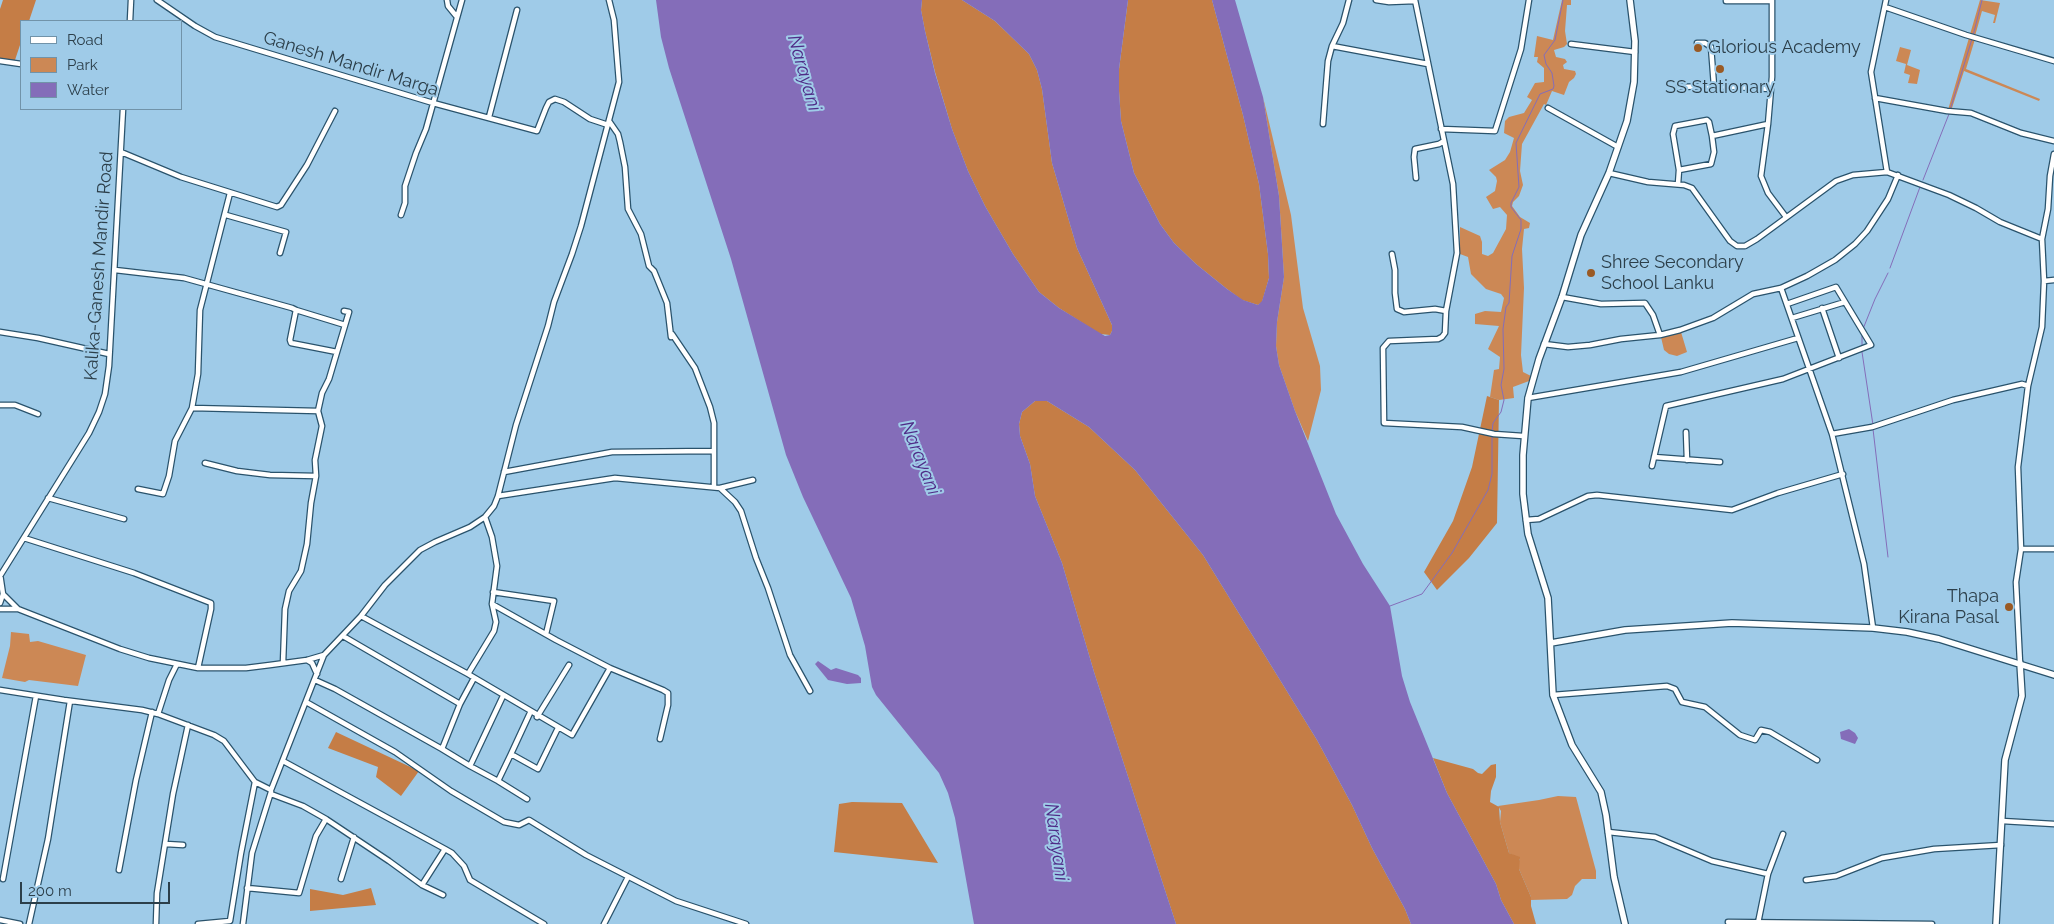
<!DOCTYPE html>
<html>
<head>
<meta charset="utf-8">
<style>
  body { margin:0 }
  #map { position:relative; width:2054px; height:924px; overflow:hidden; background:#9fcbe8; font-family:Raleway,sans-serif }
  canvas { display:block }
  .legend { position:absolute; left:20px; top:20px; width:162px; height:90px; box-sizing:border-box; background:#9fcbe8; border:1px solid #7193a9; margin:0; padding:6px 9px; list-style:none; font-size:15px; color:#2c3f4a }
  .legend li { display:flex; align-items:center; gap:10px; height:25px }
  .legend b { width:25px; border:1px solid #7193a9 }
  .scale { position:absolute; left:20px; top:882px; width:150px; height:22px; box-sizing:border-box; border:2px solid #2c3f4a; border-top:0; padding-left:6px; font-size:15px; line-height:18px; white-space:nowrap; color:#2c3f4a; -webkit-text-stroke:4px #9fcbe8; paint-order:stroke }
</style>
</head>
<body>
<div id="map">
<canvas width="2054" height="924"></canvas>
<ul class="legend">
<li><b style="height:6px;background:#fff"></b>Road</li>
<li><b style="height:14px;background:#c85"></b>Park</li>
<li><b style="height:14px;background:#846db9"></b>Water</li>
</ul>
<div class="scale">200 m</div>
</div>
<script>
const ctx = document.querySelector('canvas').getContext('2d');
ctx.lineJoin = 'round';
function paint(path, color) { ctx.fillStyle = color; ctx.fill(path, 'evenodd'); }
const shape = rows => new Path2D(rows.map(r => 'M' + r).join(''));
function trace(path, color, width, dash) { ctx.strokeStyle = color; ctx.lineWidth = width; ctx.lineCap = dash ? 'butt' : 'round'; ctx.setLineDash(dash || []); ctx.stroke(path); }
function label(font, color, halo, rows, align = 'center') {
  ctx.font = font + ' Raleway,sans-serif'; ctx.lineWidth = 4; ctx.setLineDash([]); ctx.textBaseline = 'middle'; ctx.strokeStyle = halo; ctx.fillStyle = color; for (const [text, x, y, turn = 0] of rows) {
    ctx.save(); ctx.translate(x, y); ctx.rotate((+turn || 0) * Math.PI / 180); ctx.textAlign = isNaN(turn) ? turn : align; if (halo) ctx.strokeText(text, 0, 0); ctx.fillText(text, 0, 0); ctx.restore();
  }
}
paint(shape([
  [1562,0,1571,0,1571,5,1567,5,1565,31,1567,44,1564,47,1554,50,1556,57,1565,59,1567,62,1563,65,1564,69,1575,71,1576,74,1574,78,1569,82,1564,95,1552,91,1546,105,1544,104,1522,144,1520,171,1523,185,1519,196,1513,202,1512,206,1520,217,1530,223,1529,228,1524,229,1522,249,1524,288,1521,355,1523,372,1531,376,1529,381,1513,387,1514,398,1499,400,1490,397,1494,370,1499,369,1500,357,1488,349,1499,326,1475,324,1475,314,1485,311,1501,312,1504,298,1501,294,1486,289,1471,274,1468,257,1460,254,1460,227,1480,236,1482,242,1482,254,1488,256,1493,253,1506,229,1507,215,1500,207,1493,209,1486,197,1495,191,1497,181,1496,177,1489,170,1505,160,1510,152,1514,138,1504,133,1505,121,1509,117,1524,113,1532,100,1527,97,1535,83,1544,82,1544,68,1537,62,1538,57,1534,57,1537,36,1553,40],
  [1980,0,2000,3,1995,23,1993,23,1995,15,1982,11,1975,36,2054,60,2054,63,1975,39,1966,69,2040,99,2039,101,1964,71,1951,111,1948,110],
  [1900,47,1911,50,1907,65,1920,70,1917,84,1908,83,1910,75,1904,73,1906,64,1896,61],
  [1263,97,1291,215,1303,308,1320,366,1321,390,1308,441,1295,411,1279,365,1276,346,1277,322,1284,277,1279,196],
  [1681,332,1687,352,1677,356,1669,354,1664,350,1661,337],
  [11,632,29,634,30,642,38,641,86,655,78,686,29,680,25,682,2,678,10,646],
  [1558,796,1576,797,1596,871,1596,879,1582,879,1575,886,1572,895,1567,899,1530,900,1531,897,1519,869,1518,863,1520,859,1509,853,1500,822,1501,811,1498,806,1539,800]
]), '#c85');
paint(shape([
  [3,0,36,0,29,21,21,21,21,42,14,63,0,59,0,9],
  [922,0,962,0,995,21,1029,54,1037,70,1042,89,1052,163,1077,248,1112,325,1112,331,1110,335,1100,334,1059,308,1039,292,1013,254,985,206,968,171,952,129,935,72,925,31,921,10],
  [1128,0,1212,0,1243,115,1259,184,1268,254,1269,278,1262,302,1258,305,1242,300,1227,289,1196,264,1174,243,1160,224,1134,173,1121,121,1119,91,1119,69],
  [1487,396,1499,400,1497,523,1469,558,1437,590,1424,572,1453,521,1472,467],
  [1035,401,1047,401,1089,427,1135,470,1203,555,1317,740,1352,805,1372,848,1405,909,1411,924,1176,924,1094,672,1062,563,1035,496,1030,464,1020,436,1019,424,1022,412],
  [336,732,419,771,401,796,376,777,378,767,328,748],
  [1433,758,1473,769,1478,773,1482,774,1491,765,1496,764,1496,777,1491,791,1490,802,1499,807,1500,822,1509,853,1520,857,1519,869,1531,897,1531,906,1536,924,1514,924,1501,900,1496,884,1447,793],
  [852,802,902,803,938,863,834,852,839,804],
  [371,888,376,905,310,911,310,889,343,895]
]), '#c57d46');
paint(shape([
  [656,0,922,0,921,10,925,31,935,73,952,129,968,171,985,206,1013,254,1039,292,1059,308,1105,336,1110,335,1112,331,1112,325,1077,248,1052,163,1042,89,1037,70,1029,54,995,21,962,0,1128,0,1119,69,1119,91,1121,121,1134,173,1160,224,1174,243,1196,264,1227,289,1243,300,1258,305,1262,301,1269,278,1268,254,1259,184,1243,115,1212,0,1235,0,1263,97,1279,196,1284,277,1277,322,1276,346,1279,365,1295,411,1336,514,1363,564,1390,606,1402,676,1410,702,1447,793,1496,884,1501,900,1514,924,1411,924,1405,909,1372,848,1352,805,1317,740,1203,555,1135,470,1089,427,1047,401,1035,401,1022,412,1019,424,1020,436,1030,464,1035,496,1062,563,1094,672,1176,924,974,924,955,818,948,793,939,773,876,695,872,687,865,646,851,598,803,497,786,455,731,259,669,68,661,37],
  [818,661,831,670,836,668,858,675,861,678,861,683,847,684,828,680,815,664],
  [1849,729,1855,733,1858,738,1855,744,1841,739,1840,732]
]), '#846db9');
trace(shape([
  [1973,36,1982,0],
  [1950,110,1972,39],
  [1923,180,1949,114],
  [1890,268,1920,187],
  [1863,329,1875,299,1888,273],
  [1862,347,1862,336],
  [1862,352,1873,425],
  [1873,429,1888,557],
  [1492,432,1493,423,1501,412,1504,400,1501,385,1504,369,1503,329,1506,307,1509,303,1512,256,1521,229,1521,220,1511,207,1511,203,1519,187,1516,143,1540,94,1553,89,1554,86,1552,73,1546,64,1544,55,1555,40,1563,0],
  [1390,606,1422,594,1452,553,1488,490,1492,474,1492,436]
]), '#846db9', 1);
const minor = shape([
  [157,0,195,26,215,37,433,103,537,131,546,108,549,102,555,99,564,102,590,119,608,125],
  [447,0,448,6,457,17],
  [1349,0,1343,23,1332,46,1428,64],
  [1376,0,1389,2,1415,1],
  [1415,0,1453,184,1457,253,1446,311,1445,333,1442,337,1438,339,1389,341,1383,348,1384,423,1462,427,1494,434,1523,436],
  [1772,0,1772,77,1768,124,1761,176,1768,193,1786,217],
  [1886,0,1871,72,1887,172],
  [1726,1,1772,1],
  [1885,7,1966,35,2054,61],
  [130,21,131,0],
  [1697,43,1705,43,1711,47,1714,86,1771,89],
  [1571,44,1635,52],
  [0,61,21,64],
  [1679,87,1714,86],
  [1875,98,1947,111,1971,113,2021,133,2054,141],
  [1548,108,1618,147],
  [489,117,517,10],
  [609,121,618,134,620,142,625,167,628,209,641,234,649,266,654,271,667,303,671,337],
  [1323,124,1328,61,1332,46],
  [1441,129,1495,131,1521,49,1529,0],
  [121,152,181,177,277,207,281,205,307,165,335,111],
  [1679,170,1673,134,1675,126,1707,120,1709,122,1712,136],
  [1609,173,1648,182,1684,185,1692,188,1730,241,1737,246,1745,246,1757,239,1836,181,1853,175,1887,172,1949,195,1976,208,2000,222,2042,239],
  [1416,178,1414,157,1415,149,1439,144,1444,141],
  [1678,184,1679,170,1711,164,1714,152,1712,136,1768,124],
  [226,215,286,232,280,253],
  [401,215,405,203,405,186,416,153,426,129,462,0],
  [1392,254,1395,270,1395,293,1397,309,1404,312,1435,309,1446,311],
  [115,270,184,278,292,308,296,310,290,340,291,343,337,352,329,379,322,393,318,411,322,426,315,460,316,476,311,503,307,544,301,571,289,591,285,609,283,663],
  [2044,281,2054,280],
  [1781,288,1832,434,1864,564,1873,628],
  [1562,297,1601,304,1645,303,1653,315,1660,335],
  [1822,308,1839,358],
  [296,310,345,325],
  [1792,318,1845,302],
  [0,332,38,338,109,354],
  [672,334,695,368,710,407,714,423,714,487],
  [1544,344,1568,347,1590,345,1621,339,1660,335,1680,330,1713,318,1753,294,1781,288,1807,276,1835,260,1855,244,1867,231,1888,199,1898,175],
  [337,352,349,312,344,311],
  [1528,398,1681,372,1798,338],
  [0,405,15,405,38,414],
  [192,408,318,411],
  [1686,432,1687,460],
  [1832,434,1872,427,1953,400,2022,384,2028,386],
  [1654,457,1720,462],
  [205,463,237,471,270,475,316,476],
  [1652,466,1666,406,1783,379,1871,345,1836,287,1787,304],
  [504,472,612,452,714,451],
  [720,488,753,480],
  [138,489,163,494,169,476,175,441,192,408,198,374,200,310,230,193],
  [498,496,615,478,720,488,735,502,741,511,756,558,768,588,790,655,810,691],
  [48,498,124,519],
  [485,517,492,537,497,566,492,604,556,640,610,668,663,690,668,693,668,705,660,739],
  [1526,520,1539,519,1588,496,1597,495,1732,510,1778,493,1843,474],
  [24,538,134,573,211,603,211,609,198,668],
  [2021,549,2054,549],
  [0,574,3,594,18,609,120,649,149,658,198,668,246,668,270,665,307,660,324,655,361,616,385,585,420,550,435,542,470,527,485,517,494,506,498,496,516,425,548,326,554,302,572,254,581,226,619,82,614,20,609,0],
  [0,576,89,433,99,412,105,394,109,366,123,109],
  [493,592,554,601,546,634],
  [0,603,3,594],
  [0,609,18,609],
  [361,616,468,674,572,735,610,668],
  [343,636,460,704],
  [307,660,312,663,317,674],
  [2020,663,2016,582,2021,549,2018,467,2028,386,2042,327,2044,281,2042,239,2048,209,2050,176,2054,154],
  [468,674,494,631,496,622,492,604],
  [474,678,460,704,442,749,470,766,498,781,511,754,538,769,558,728],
  [315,680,335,689,442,749],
  [0,690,64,700,142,710,158,714,214,735,224,741,255,782,271,790,324,655],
  [1553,695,1667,686,1675,689,1682,702,1705,707,1740,735,1755,740,1761,730,1770,732,1817,760],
  [306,702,395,752,451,791,504,822,519,825,529,820,586,855,676,901,746,924],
  [158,714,169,680,177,664],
  [537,717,569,665],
  [511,754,530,713],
  [283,761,445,849,422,885],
  [470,766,503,696],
  [498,781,527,799],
  [271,794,303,806,326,819,389,861,422,885,443,895],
  [2002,821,2054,824],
  [1608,832,1655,837,1712,861,1768,874,1783,834],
  [166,844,183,845],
  [445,849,452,853,464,866,470,880,544,924],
  [119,870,136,780,152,712],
  [3,879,36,696],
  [341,879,354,837],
  [1806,880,1836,876,1882,858,1934,849,2001,845],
  [247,888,299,893,316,836,326,819],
  [0,920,20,924],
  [1728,922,1932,924],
  [1758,923,1768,874],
  [29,924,48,839,70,701],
  [156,924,157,893,173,794,188,725],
  [198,924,230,921,241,853,255,782],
  [243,924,252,853,271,792],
  [604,924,628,877]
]);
const tertiary = shape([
  [1551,643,1625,630,1732,623,1873,628,1907,632,1939,639,2054,675],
  [1625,924,1614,877,1606,815,1601,792,1572,745,1553,695,1548,598,1528,534,1523,494,1523,455,1528,398,1539,359,1562,297,1581,235,1609,173,1627,121,1634,82,1635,41,1630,0],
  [1996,924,2005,760,2022,696,2020,663]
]);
trace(minor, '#2a536c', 7);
trace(tertiary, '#2a536c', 8);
trace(minor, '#fff', 4.5);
trace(tertiary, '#fff', 5.5);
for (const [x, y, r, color] of [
  [1698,48,5,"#9a5a24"],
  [1720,69,5,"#9a5a24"],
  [1591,273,5,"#9a5a24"],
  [2009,607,5,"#9a5a24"]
]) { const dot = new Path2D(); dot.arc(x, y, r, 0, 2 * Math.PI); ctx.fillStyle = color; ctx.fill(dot); trace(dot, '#9fcbe8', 2); }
label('18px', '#2c3f4a', '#9fcbe8', [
  ["Glorious Academy",1708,48],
  ["SS Stationary",1720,88,"center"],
  ["Shree Secondary",1601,263],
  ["School Lanku",1601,284],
  ["Thapa",1999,597,"right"],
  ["Kirana Pasal",1999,618,"right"]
], 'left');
label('18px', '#2c3f4a', '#9fcbe8', [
  ["Ganesh Mandir Marga",351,64,17],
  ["Kalika-Ganesh Mandir Road",99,266,-86]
]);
label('italic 19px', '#4f2c87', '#9fcbe8', [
  ["Narayani",804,73,74],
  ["Narayani",920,458,68],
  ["Narayani",1056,842,82]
]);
</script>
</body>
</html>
